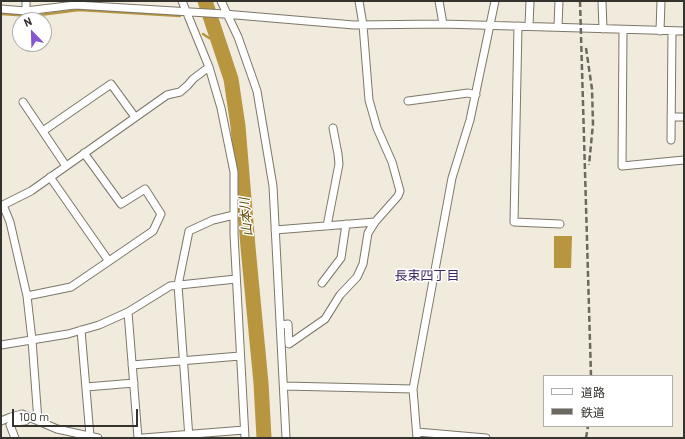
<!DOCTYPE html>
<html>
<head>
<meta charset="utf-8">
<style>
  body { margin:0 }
  #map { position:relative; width:685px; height:439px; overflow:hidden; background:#f1ebdd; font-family:Barlow,"Noto Sans JP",sans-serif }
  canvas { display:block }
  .frame { position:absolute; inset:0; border:2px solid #35332d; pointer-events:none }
  .legend { position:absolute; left:543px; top:375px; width:130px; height:52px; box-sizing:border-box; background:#fff; border:1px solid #aeadab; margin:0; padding:5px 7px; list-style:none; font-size:12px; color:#35332d }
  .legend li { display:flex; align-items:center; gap:8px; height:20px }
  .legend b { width:20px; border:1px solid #aeadab }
  .north { position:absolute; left:12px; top:12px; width:40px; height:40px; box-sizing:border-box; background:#fff; border:1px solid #aeadab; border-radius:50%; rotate:337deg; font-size:11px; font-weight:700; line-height:16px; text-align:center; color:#35332d }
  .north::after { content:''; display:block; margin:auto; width:14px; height:18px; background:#8456cf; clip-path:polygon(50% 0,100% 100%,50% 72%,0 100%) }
  .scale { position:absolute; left:12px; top:409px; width:126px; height:18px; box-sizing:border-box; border:2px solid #35332d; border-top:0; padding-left:5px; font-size:12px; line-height:14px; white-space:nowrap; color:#35332d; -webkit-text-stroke:3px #fff; paint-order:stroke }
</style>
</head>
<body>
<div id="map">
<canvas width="685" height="439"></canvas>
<div class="frame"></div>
<ul class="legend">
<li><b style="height:5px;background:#fff"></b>道路</li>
<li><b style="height:5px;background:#6b6860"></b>鉄道</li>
</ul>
<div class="north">N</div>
<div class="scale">100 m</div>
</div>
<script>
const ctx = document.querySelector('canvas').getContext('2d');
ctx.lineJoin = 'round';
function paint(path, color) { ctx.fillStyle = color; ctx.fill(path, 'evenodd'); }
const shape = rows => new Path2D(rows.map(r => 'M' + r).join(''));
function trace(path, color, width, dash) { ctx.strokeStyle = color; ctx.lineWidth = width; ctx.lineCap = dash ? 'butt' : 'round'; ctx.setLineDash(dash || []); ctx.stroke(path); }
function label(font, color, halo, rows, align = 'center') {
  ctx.font = font + ' Barlow,"Noto Sans JP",sans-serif'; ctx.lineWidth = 3; ctx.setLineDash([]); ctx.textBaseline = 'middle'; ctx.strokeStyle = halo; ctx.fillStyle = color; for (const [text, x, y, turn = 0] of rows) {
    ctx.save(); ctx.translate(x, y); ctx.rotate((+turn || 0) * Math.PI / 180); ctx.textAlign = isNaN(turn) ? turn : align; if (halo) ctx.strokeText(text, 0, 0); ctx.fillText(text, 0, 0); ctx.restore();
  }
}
paint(shape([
  [554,236,572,236,571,268,554,268]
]), '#b8963f');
trace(shape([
  [1,14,32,16,79,10,180,16],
  [203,34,209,38,218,39]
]), '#b8963f', 2.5);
trace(shape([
  [205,1,231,79,238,126,248,247,261,383,264,438]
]), '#b8963f', 15);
const street = shape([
  [182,1,209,67,221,108,234,172,234,234,245,438],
  [221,1,238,37,257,91,273,186,286,438],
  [439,1,443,24],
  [602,1,603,29],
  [1,9,26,11,75,5,224,14,354,25,443,24,684,31],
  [26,11,26,1],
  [518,26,514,222,560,224],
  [529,26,530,1],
  [558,26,559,1],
  [623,30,622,166,684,160],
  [660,31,661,1],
  [408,101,468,93,476,95],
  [23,102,66,166],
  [671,117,684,117],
  [43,131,111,84,135,117],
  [671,140,672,31],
  [50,177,108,260],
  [327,226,339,164,338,154,333,128],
  [275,230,375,222],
  [322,283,341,258,346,224],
  [27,296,71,287,153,231,161,214,145,189,121,204,84,153],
  [128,312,138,438],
  [280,325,288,324,289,344,325,319,340,295,357,277,363,264,368,233,375,222,398,196,400,191,392,162,377,128,369,100,363,25,359,1],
  [81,330,90,436],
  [1,345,68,334,99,325,128,312,170,286,236,279],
  [132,365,240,356],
  [284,386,413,389],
  [86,387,134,383],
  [1,421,11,417,22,414,57,429,98,438],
  [38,421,32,340,27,296,10,222,3,205,31,191,167,95,180,92,188,85,193,79,209,67],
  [417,432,486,438],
  [15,438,10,425,15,422,25,421,30,417],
  [143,438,244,430],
  [189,438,178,285,189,231,213,220,234,215],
  [417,438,413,389,452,178,470,120,495,1]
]);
trace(street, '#7d776a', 9);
trace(street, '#fff', 7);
trace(shape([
  [580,1,591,376],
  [586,48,592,89,593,124,589,165],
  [586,438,588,426]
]), '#6b6860', 2.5, [6, 3]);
label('italic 13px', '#5f4800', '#fff', [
  ["山本川",246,217,-95]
]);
label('13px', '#3c2661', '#fff', [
  ["長束四丁目",427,276]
]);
</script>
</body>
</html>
